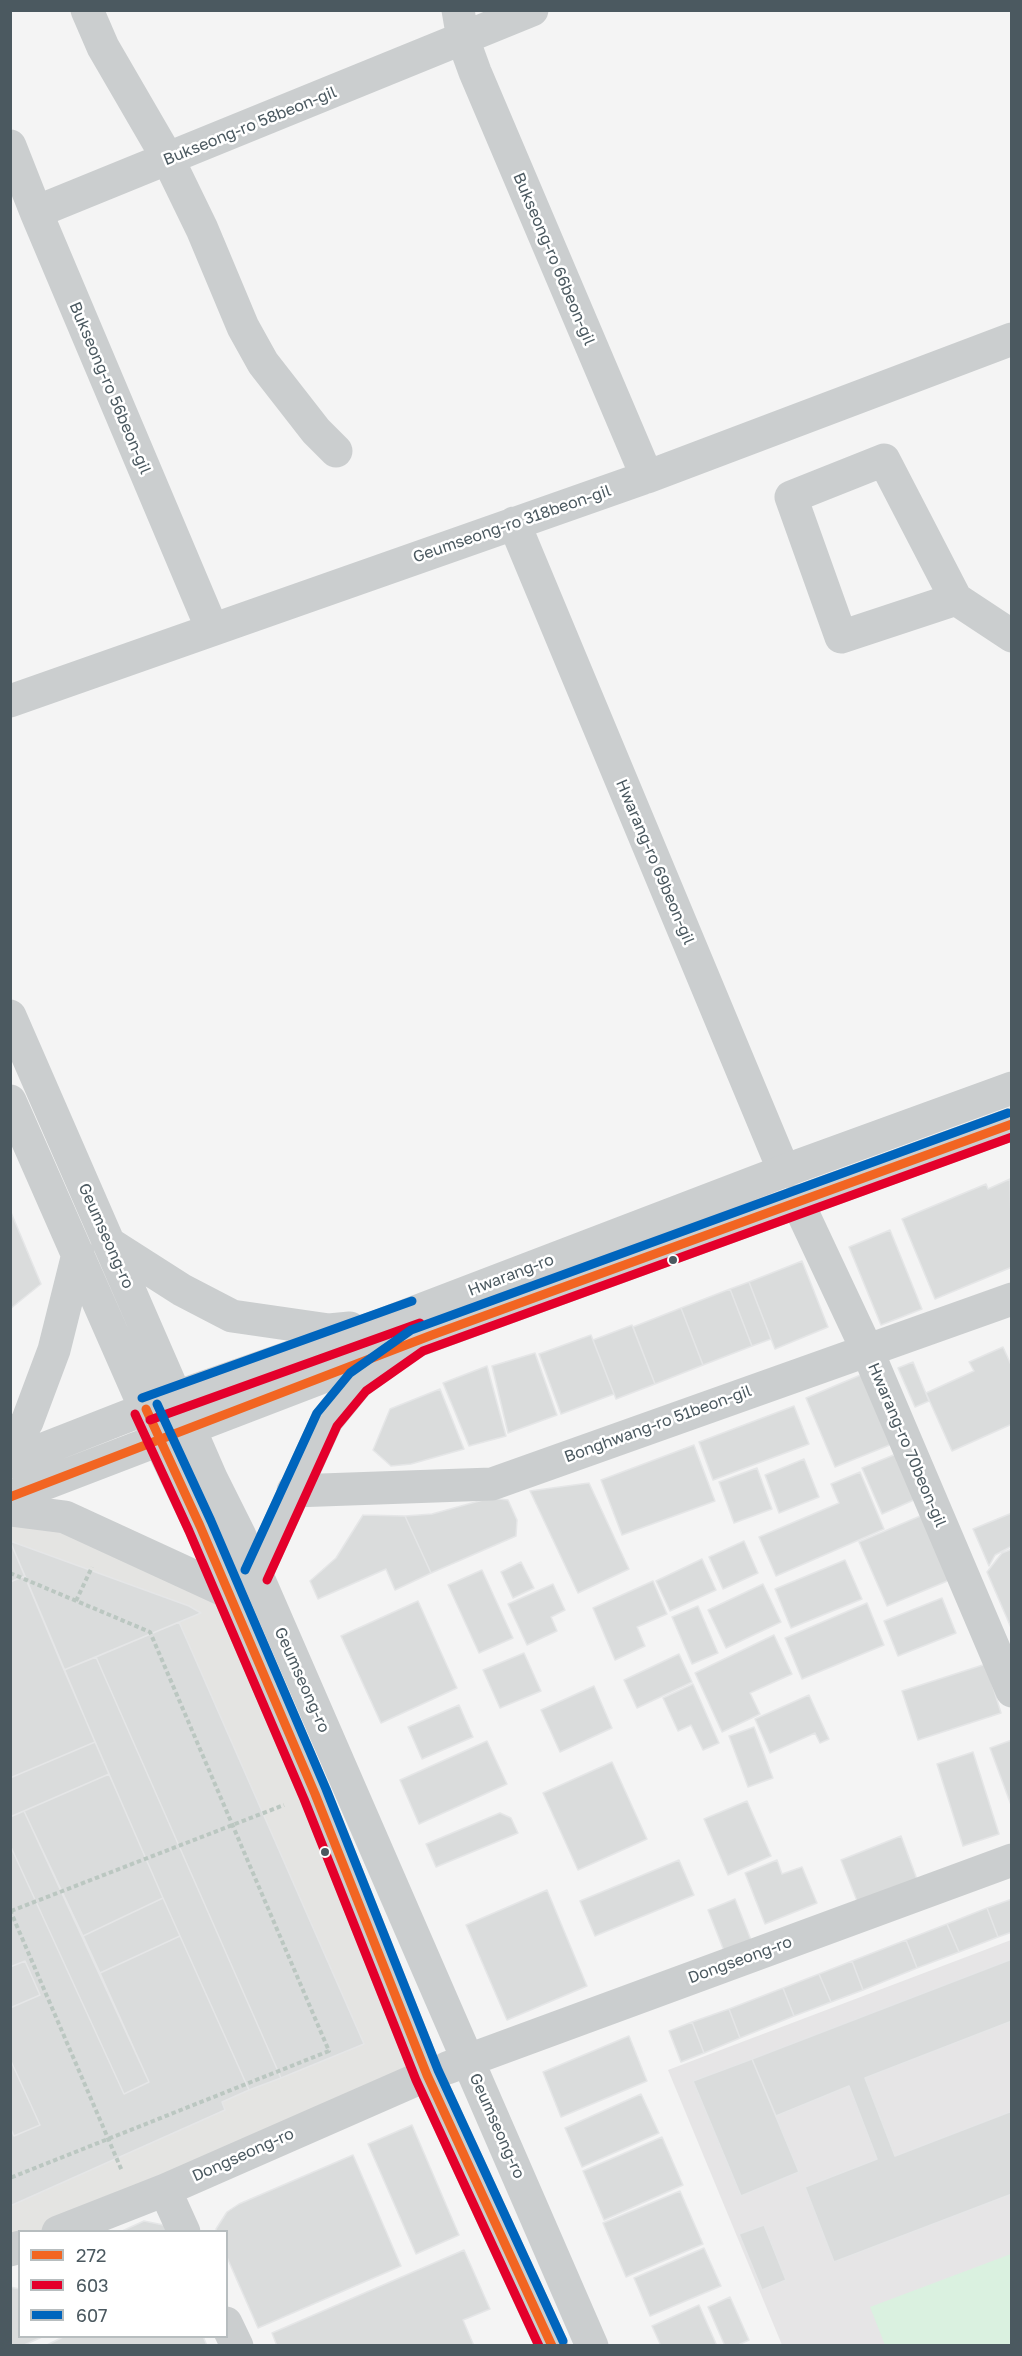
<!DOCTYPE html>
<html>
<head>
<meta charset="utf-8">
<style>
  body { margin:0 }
  #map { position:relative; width:1022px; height:2356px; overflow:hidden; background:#f4f4f4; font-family:"Golos Text",sans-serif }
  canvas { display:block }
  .frame { position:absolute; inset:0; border:12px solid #4b5960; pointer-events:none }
  .legend { position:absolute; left:18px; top:2230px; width:210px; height:108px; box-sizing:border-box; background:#fff; border:2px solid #b7bdbf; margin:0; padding:8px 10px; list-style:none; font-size:18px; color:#4b5960 }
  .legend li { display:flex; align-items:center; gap:12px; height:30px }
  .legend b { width:30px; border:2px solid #b7bdbf }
</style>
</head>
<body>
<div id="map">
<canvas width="1022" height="2356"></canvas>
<div class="frame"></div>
<ul class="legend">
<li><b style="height:8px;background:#f26522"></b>272</li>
<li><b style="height:8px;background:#e4002b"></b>603</li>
<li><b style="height:8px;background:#0065bd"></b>607</li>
</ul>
</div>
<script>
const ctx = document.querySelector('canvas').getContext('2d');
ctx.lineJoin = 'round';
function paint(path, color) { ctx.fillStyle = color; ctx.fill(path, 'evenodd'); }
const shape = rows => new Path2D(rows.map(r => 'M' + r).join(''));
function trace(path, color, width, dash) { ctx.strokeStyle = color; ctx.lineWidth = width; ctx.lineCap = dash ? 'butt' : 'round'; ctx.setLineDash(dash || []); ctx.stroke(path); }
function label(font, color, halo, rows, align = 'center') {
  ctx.font = font + ' "Golos Text",sans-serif'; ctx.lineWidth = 5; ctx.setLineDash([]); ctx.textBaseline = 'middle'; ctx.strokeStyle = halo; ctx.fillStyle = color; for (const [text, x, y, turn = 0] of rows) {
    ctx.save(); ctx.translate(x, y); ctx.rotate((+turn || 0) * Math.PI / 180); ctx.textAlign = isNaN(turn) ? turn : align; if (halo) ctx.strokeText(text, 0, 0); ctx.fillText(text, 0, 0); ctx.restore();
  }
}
paint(shape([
  [11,1510,228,1592,427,2075,53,2231,20,2232,11,2249]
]), '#e4e4e2');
paint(shape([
  [1011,1940,1011,2345,782,2345,668,2070]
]), '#e6e5e6');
paint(shape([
  [1011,2254,1011,2345,885,2345,870,2307]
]), '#daf1e0');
const building = shape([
  [1010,1179,1012,1267,935,1299,902,1219,986,1184,988,1189,1010,1179],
  [10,1210,41,1284,10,1309,10,1210],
  [890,1230,922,1309,881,1325,849,1247,890,1230],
  [802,1261,828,1327,775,1349,749,1282,802,1261],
  [749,1282,771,1339,752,1346,730,1289,749,1282],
  [730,1289,752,1346,703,1365,681,1308,730,1289],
  [681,1308,703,1365,655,1384,633,1327,681,1308],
  [632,1325,655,1384,616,1399,593,1340,632,1325],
  [591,1335,614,1394,561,1414,539,1354,591,1335],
  [1003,1347,1012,1367,1012,1424,952,1451,926,1393,974,1371,969,1362,1003,1347],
  [535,1353,557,1415,508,1433,492,1366,535,1353],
  [913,1362,929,1401,915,1407,898,1368,913,1362],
  [487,1366,506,1436,469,1446,443,1383,487,1366],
  [863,1374,892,1444,835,1467,806,1398,863,1374],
  [440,1389,464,1449,411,1464,391,1466,373,1450,390,1409,440,1389],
  [794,1406,809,1444,713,1480,699,1442,794,1406],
  [694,1445,715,1501,622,1535,601,1480,694,1445],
  [896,1454,916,1499,882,1514,862,1468,896,1454],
  [804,1459,819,1497,779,1513,765,1475,804,1459],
  [757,1468,772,1509,734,1523,719,1482,757,1468],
  [860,1472,884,1529,776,1576,759,1537,839,1503,831,1484,860,1472],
  [589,1483,629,1569,578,1593,530,1491,589,1483],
  [490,1498,508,1500,517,1520,516,1536,431,1573,405,1516,432,1514,490,1498],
  [1012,1513,1012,1546,995,1555,989,1566,973,1529,1012,1513],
  [925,1514,952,1579,887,1606,859,1542,925,1514],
  [363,1515,405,1516,431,1573,395,1590,386,1569,318,1599,310,1581,336,1558,363,1515],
  [10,1541,189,1606,201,1613,64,1670,10,1541],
  [10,1541,25,1576,10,1582,10,1541],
  [744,1541,758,1573,723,1589,709,1557,744,1541],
  [1012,1549,1012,1630,987,1572,1002,1553,1012,1549],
  [702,1559,716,1590,670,1611,656,1581,702,1559],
  [845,1560,862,1599,791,1628,775,1589,845,1560],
  [521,1562,534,1588,513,1598,501,1572,521,1562],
  [482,1570,513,1638,479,1653,448,1585,482,1570],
  [25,1576,95,1742,10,1778,10,1582,25,1576],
  [653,1581,667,1614,637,1627,645,1646,615,1660,593,1608,653,1581],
  [553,1584,565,1610,551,1617,557,1631,527,1645,508,1604,553,1584],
  [763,1584,781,1622,726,1648,708,1610,763,1584],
  [942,1598,956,1633,898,1656,884,1621,942,1598],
  [418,1601,457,1688,381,1723,341,1636,418,1601],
  [867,1603,884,1645,802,1679,785,1638,867,1603],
  [698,1606,718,1653,692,1664,672,1617,698,1606],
  [179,1622,364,2044,281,2078,96,1657,179,1622],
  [774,1635,792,1674,750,1693,760,1714,722,1732,695,1673,774,1635],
  [524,1653,541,1691,500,1708,483,1670,524,1653],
  [679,1654,692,1682,637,1708,624,1680,679,1654],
  [96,1657,281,2078,249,2090,163,1898,64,1670,96,1657],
  [986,1664,1001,1713,918,1740,902,1691,986,1664],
  [693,1684,719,1743,703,1750,691,1725,678,1731,663,1698,693,1684],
  [594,1686,612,1728,560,1752,541,1710,594,1686],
  [809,1695,829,1739,820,1743,815,1733,770,1753,755,1719,809,1695],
  [459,1705,473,1737,422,1759,408,1727,459,1705],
  [754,1727,773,1778,748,1787,729,1736,754,1727],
  [1012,1740,1012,1804,1011,1805,990,1748,1012,1740],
  [487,1741,507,1784,419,1824,400,1780,487,1741],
  [95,1742,109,1774,10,1817,10,1778,95,1742],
  [973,1752,999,1834,963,1846,937,1764,973,1752],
  [612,1762,647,1839,578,1870,543,1793,612,1762],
  [109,1774,163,1898,83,1936,24,1811,109,1774],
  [747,1801,771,1856,728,1875,704,1819,747,1801],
  [24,1811,149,2082,124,2094,10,1845,10,1817,24,1811],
  [500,1813,511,1818,518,1833,436,1867,426,1844,500,1813],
  [901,1836,918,1882,859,1906,841,1860,901,1836],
  [10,1845,124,2094,149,2082,100,1973,180,1936,249,2090,222,2102,225,2110,10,2206,10,2127,14,2136,40,2125,10,2059,10,2008,40,1995,25,1961,10,1967,10,1845],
  [679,1860,694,1895,595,1936,580,1901,679,1860],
  [777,1860,782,1874,802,1867,817,1903,765,1924,745,1873,777,1860],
  [547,1890,587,1986,507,2020,466,1925,547,1890],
  [163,1898,180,1936,100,1973,83,1936,163,1898],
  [735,1899,753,1945,726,1956,708,1910,735,1899],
  [1012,1899,1012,1932,998,1937,987,1908,1012,1899],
  [987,1908,998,1937,959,1952,947,1924,987,1908],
  [947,1924,959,1952,917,1968,906,1940,947,1924],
  [906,1940,917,1968,863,1990,852,1961,906,1940],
  [1012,1959,1012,2021,865,2078,895,2156,1012,2111,1012,2194,834,2262,805,2187,877,2159,849,2086,776,2116,752,2059,1012,1959],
  [25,1961,40,1995,10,2008,10,1967,25,1961],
  [852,1961,863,1990,831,2002,819,1974,852,1961],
  [819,1974,831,2002,794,2016,783,1988,819,1974],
  [783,1988,794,2016,740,2038,729,2009,783,1988],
  [729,2009,740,2038,704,2053,692,2022,729,2009],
  [692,2022,704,2053,681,2062,669,2031,692,2022],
  [629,2036,647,2081,561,2117,543,2072,629,2036],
  [10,2059,40,2125,14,2136,10,2127,10,2059],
  [752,2059,799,2172,741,2196,693,2081,752,2059],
  [641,2094,659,2133,582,2167,565,2128,641,2094],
  [412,2125,459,2235,416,2254,368,2144,412,2125],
  [662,2137,683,2185,604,2220,583,2171,662,2137],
  [353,2155,401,2266,258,2328,226,2255,226,2232,217,2232,216,2229,227,2212,239,2204,353,2155],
  [680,2191,703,2244,626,2277,603,2223,680,2191],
  [144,2221,168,2226,170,2232,120,2232,144,2221],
  [764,2225,786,2280,762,2290,739,2234,764,2225],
  [704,2248,721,2286,650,2316,634,2278,704,2248],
  [464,2250,490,2309,463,2320,474,2346,277,2346,272,2333,464,2250],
  [10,2287,20,2289,20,2336,42,2337,22,2346,10,2346,10,2287],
  [730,2297,749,2340,736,2346,725,2346,708,2307,730,2297],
  [699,2305,717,2346,661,2346,652,2326,699,2305],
  [65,2336,203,2336,207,2346,45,2346,65,2336]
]);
paint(building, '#dadcdc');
trace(building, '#e5e6e7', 1.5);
trace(shape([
  [10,1573,150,1632,329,2051,10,2178],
  [76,1601,92,1567],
  [10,1910,122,2171],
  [11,1911,284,1805]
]), '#bbc7c1', 4, [4.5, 3]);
trace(shape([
  [87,10,103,47,168,159,202,229,243,327,263,363,316,431,336,451],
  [458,10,463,39,475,72,647,477],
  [10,146,36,212,212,629],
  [36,212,532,10],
  [514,523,784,1171],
  [956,599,841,637,791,497,884,460,956,599,1012,636],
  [10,701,647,477,1012,339],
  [797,1201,867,1350,1012,1691],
  [293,1491,492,1484,1012,1299],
  [165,2190,184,2232],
  [58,2232,165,2190,427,2075],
  [10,2250,20,2247],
  [226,2323,237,2346]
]), '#cbcecf', 33);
trace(shape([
  [10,1016,212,1480,240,1536,592,2346],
  [10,1101,159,1440,200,1526,315,1794,427,2075,552,2346],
  [110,1244,182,1290,232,1316,329,1330,350,1328],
  [10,1443,27,1422,54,1350,78,1254],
  [10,1462,176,1397,384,1324,784,1171,1012,1088],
  [10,1497,432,1335,1012,1124],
  [10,1510,65,1517,228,1592],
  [256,1575,327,1420,358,1382,386,1362],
  [447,2068,1012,1860]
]), '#cbcecf', 33);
trace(shape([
  [146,1409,200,1526,315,1794,427,2075,552,2346],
  [10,1497,432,1335,1012,1124]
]), '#f26522', 9);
trace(shape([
  [135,1414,189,1531,304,1799,416,2080,539,2346],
  [150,1420,420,1323],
  [267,1580,337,1426,366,1391,423,1351,1012,1137]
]), '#e4002b', 9);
trace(shape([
  [142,1398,412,1301],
  [157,1404,211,1521,326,1789,438,2070,563,2341],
  [245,1570,317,1413,350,1373,411,1330,1008,1113]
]), '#0065bd', 9);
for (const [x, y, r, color] of [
  [673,1260,5,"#4b5960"],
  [325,1852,5,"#4b5960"]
]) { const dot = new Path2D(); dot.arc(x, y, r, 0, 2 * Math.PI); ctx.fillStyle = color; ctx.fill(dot); trace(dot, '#fff', 2); }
label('16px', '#4b5960', '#fff', [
  ["Bukseong-ro 58beon-gil",250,126,-22],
  ["Bukseong-ro 66beon-gil",554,259,67],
  ["Bukseong-ro 56beon-gil",110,388,67],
  ["Geumseong-ro 318beon-gil",512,524,-19],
  ["Hwarang-ro 69beon-gil",655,862,67],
  ["Geumseong-ro",106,1236,66],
  ["Hwarang-ro",511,1275,-21],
  ["Bonghwang-ro 51beon-gil",658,1424,-20],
  ["Hwarang-ro 70beon-gil",907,1445,67],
  ["Geumseong-ro",302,1680,66],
  ["Dongseong-ro",740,1960,-20],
  ["Geumseong-ro",497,2126,66],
  ["Dongseong-ro",243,2155,-24]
]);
</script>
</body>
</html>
